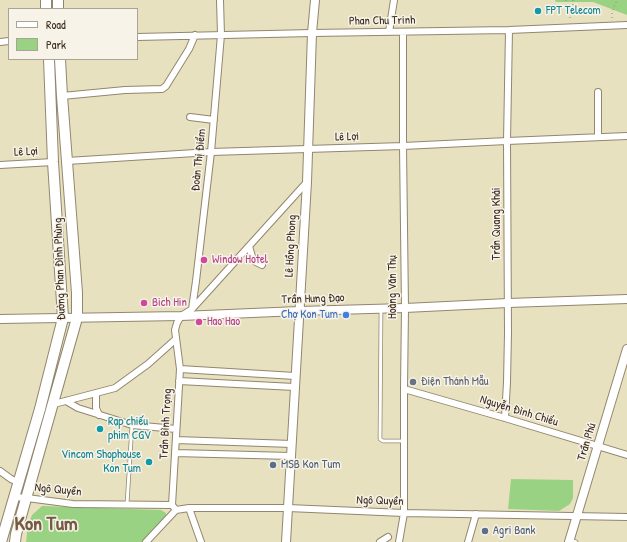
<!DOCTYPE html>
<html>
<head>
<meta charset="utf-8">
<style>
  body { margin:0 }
  #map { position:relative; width:627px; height:542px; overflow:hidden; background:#e8e1bf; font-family:"Patrick Hand",sans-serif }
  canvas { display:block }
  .legend { position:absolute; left:8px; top:8px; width:130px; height:52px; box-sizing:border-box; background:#f7f3e8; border:1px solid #aca397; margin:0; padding:5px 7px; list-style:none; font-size:12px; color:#3b2a1e }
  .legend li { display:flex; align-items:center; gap:8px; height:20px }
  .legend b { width:20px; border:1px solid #aca397 }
</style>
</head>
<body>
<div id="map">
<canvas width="627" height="542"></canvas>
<ul class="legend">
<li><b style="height:5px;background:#fff"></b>Road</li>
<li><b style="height:11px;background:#9ad284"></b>Park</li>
</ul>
</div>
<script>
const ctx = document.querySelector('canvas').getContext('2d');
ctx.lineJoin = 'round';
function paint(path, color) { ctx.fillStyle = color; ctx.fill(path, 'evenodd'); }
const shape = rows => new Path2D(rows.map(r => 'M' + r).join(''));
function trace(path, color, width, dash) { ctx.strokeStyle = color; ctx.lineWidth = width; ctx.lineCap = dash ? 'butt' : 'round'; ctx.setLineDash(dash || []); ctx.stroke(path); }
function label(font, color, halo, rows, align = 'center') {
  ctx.font = font + ' "Patrick Hand",sans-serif'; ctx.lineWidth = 3; ctx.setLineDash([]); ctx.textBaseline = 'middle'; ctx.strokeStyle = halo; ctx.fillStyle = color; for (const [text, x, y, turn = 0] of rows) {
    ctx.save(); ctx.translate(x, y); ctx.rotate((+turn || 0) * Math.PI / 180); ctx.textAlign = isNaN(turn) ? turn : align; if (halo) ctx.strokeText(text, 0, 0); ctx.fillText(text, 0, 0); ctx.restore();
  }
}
paint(shape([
  [555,0,627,0,627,15,593,2,556,2],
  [511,479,573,480,573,498,570,504,559,511,508,509],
  [42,506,161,510,166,513,166,516,142,542,26,542,28,525,32,515]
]), '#9ad284');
const service = shape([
  [381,309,380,439,383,441,404,441],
  [127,504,132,425],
  [570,540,576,542]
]);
const minor = shape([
  [389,32,394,0],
  [137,37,312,33,509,30,627,25],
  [0,42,9,41],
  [598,92,598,137],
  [62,96,125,90,162,89,166,86,189,49,195,35],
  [190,117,214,120],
  [67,161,211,152,403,146,507,141,627,136],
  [0,165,53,162],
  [249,246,253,260,256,262,262,265],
  [192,309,307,182],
  [180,369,295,376],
  [179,381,294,387],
  [404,389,505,418,627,455],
  [96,393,96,408,99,415],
  [66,401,78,408,132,425,176,429],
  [54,404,115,388,148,364,176,339],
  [505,418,507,382,508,333,507,141,509,30],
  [176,440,292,444],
  [175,453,291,456],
  [0,471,11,479,18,482],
  [14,497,27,498,73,504,172,505],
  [189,508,201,542],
  [176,510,172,505,180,369,175,330,177,323,181,316,192,309,196,281,211,152,221,35,220,0],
  [146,542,176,510,189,508,288,508,404,513,627,517],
  [380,542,388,537],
  [399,542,404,513,404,389,405,308,403,146,403,32],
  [468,542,476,514]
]);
const tertiary = shape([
  [0,319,181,316,299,311,405,308,508,303,627,299],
  [286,542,307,182,312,33,315,0],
  [569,542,627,349]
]);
const primary = shape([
  [46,0,46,9],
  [58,0,58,9],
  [1,542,40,409,63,318,53,162,49,59],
  [15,542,16,534,77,318,77,293,62,96,60,59]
]);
trace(service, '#92866e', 4.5);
trace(minor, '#92866e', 8);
trace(tertiary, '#92866e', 10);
trace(primary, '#92866e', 12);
trace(shape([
  [566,0,566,5,573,5,573,0],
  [570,5,570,20],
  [612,18,612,12,617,0]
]), '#92866e', 1, [1, 3]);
trace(service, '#fff', 3);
trace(minor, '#fff', 6);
trace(tertiary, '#fff', 8);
trace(primary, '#fff', 10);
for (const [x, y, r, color] of [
  [538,11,4,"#0f9aa8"],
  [204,260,4,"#d1479c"],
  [144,303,4,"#d1479c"],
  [346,315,4,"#3f7fe0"],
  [199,322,4,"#d1479c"],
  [413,382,4,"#6b7280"],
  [100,429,4,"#0f9aa8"],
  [149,462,4,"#0f9aa8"],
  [273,465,4,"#5c6f8a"],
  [485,531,4,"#5c6f8a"]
]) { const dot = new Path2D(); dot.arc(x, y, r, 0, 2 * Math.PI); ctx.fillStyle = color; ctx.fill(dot); trace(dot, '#f7f3e8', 1.5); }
label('12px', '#0d838f', '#f7f3e8', [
  ["FPT Telecom",546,11],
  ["Rạp chiếu",108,422],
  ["phim CGV",108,436],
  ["Vincom Shophouse",141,455,"right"],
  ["Kon Tum",141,469,"right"]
], 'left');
label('12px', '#3b2a1e', '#f7f3e8', [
  ["Phan Chu Trinh",382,21,-1],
  ["Lê Lợi",347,137,-2],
  ["Lê Lợi",26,152,-3],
  ["Đoàn Thị Điểm",199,160,-84],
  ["Trần Quang Khải",497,224,-90],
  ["Lê Hồng Phong",291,246,-87],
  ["Đường Phan Đình Phùng",60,269,-92],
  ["Hoàng Văn Thụ",393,287,-90],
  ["Trần Hưng Đạo",313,299,-2],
  ["Nguyễn Đình Chiểu",519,411,17],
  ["Trần Bình Trọng",166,424,-87],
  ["Trần Phú",587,442,-73],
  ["Ngô Quyền",58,490,6],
  ["Ngô Quyền",380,501,2]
]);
label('12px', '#b23c85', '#f7f3e8', [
  ["Window Hotel",212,260],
  ["Bich Hin",152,303],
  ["Hao Hao",207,322]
], 'left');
label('12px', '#366cbe', '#f7f3e8', [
  ["Chợ Kon Tum",338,315]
], 'right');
label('12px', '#5b616d', '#f7f3e8', [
  ["Điện Thánh Mẫu",421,382]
], 'left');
label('12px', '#4e5e75', '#f7f3e8', [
  ["MSB Kon Tum",281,465],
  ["Agri Bank",493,531]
], 'left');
label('bold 20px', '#755b44', '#f7f3e8', [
  ["Kon Tum",46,525]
]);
</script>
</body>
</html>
